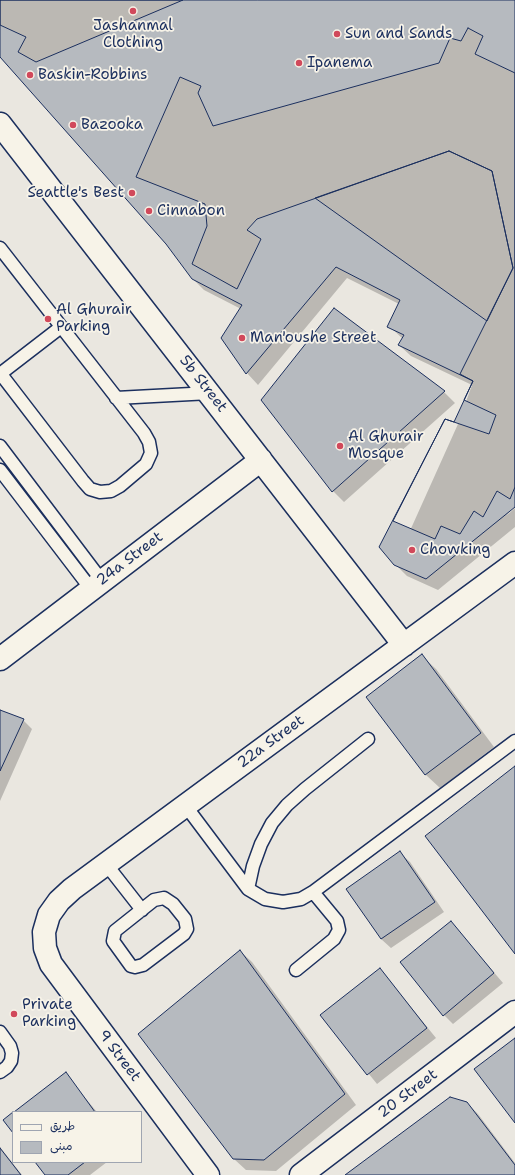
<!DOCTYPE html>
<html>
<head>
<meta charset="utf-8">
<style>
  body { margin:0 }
  #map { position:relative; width:515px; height:1175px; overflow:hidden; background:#eae7e0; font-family:"Shantell Sans","Playpen Sans Arabic",sans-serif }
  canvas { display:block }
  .legend { position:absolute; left:12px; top:1111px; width:130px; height:52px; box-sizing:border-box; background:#f7f3e8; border:1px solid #9fa5b1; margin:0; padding:5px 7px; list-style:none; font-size:12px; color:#1b2f5e }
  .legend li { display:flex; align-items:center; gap:8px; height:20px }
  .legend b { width:20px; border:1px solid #9fa5b1 }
</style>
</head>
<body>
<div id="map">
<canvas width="515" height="1175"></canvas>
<ul class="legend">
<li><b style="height:5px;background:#f7f3e8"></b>طريق</li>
<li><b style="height:11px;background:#b6babf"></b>مبنى</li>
</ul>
</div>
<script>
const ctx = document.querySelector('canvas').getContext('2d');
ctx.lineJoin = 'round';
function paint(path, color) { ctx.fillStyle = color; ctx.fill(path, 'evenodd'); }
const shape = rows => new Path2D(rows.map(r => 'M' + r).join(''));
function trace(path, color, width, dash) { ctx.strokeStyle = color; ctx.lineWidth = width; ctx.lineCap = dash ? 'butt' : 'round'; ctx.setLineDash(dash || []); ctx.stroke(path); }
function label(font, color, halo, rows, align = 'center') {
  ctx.font = font + ' "Shantell Sans",sans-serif'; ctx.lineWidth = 3.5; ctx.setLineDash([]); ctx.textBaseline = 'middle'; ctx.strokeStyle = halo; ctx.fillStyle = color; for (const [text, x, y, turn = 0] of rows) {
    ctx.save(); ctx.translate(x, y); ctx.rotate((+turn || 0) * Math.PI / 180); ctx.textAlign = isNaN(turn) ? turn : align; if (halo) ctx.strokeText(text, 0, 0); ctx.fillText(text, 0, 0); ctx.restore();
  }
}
paint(shape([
  [0,0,515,0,515,506,506,516,515,508,515,527,438,590,407,576,395,564,458,424,472,385,411,356,399,345,403,339,389,326,399,304,347,278,258,385,247,373,222,338,241,309,204,290,192,278,167,243,0,55],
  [334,309,444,392,455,403,344,502,333,491],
  [422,656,436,669,494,747,440,788,426,775,368,697],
  [0,711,23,720,32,729,0,801],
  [400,853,410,862,444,912,391,948,381,939],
  [451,922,503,983,453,1024,444,1015],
  [240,951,252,962,356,1105,276,1171,246,1170,234,1159],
  [380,969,436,1038,377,1084,321,1015],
  [65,1074,97,1112,15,1112],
  [467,1103,478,1114,515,1163,515,1175,347,1175],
  [0,1147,22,1175,0,1175],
  [36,1162,107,1162,90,1175,46,1175]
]), '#0003');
const building = shape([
  [0,0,183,0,36,62,18,52,26,37,0,25,0,0],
  [0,0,515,0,515,507,426,579,394,565,379,547,445,419,454,422,473,381,398,345,404,335,387,327,400,300,336,267,246,374,221,338,242,305,192,279,166,244,0,57,0,0],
  [468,28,483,36,475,54,515,73,515,487,510,499,497,491,483,517,474,511,460,534,441,526,435,539,393,521,445,419,489,434,496,415,464,400,473,381,460,374,513,268,492,171,449,151,257,219,247,230,261,239,237,289,192,264,207,226,205,204,136,177,180,77,201,86,198,93,213,126,439,63,450,38,461,41,468,28],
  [449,151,492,171,513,268,487,321,315,198,449,151],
  [334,308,445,391,332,492,261,400,334,308],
  [422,654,481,733,425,775,366,697,422,654],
  [0,710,24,719,0,771,0,710],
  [515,766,515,954,425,836,515,766],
  [400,851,435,902,381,939,346,889,400,851],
  [451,921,494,973,443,1016,400,962,451,921],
  [240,950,345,1094,264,1160,233,1159,138,1034,240,950],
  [380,968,427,1028,367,1075,320,1015,380,968],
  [515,1038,515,1123,474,1069,515,1038],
  [66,1072,95,1112,14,1112,66,1072],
  [450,1097,467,1102,515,1165,515,1175,345,1175,450,1097],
  [13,1112,13,1133,3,1120,13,1112],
  [0,1148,21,1175,0,1175,0,1148],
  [35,1162,85,1162,68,1175,45,1175,35,1162]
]);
paint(building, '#b6babf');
trace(building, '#1b2f5e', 1);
const service = shape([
  [0,248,144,433,149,442,151,453,146,464,120,486,111,491,100,492,90,489,83,481,0,373],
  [0,374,61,327],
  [116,398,210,393],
  [0,446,102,581],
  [0,470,91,589],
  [185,805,248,889,265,899,283,902,301,899,313,892,515,741],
  [106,864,142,910],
  [248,889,253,866,261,844,272,823,287,805,305,789,368,739],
  [164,898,173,904,185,919,187,929,184,934,143,965,135,967,131,966,113,941,115,931,154,900,164,898],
  [296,970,334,939,339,930,337,921,313,892],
  [0,1032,10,1046,12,1053,11,1061,7,1067,0,1072]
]);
const minor = shape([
  [0,124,404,645],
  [0,659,261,460],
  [208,1175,51,964,45,948,44,932,49,915,59,901,72,889,515,563],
  [301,1175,515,1012]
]);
trace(service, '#1b2f5e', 15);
trace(minor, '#1b2f5e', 25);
trace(service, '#f7f3e8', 12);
trace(minor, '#f7f3e8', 22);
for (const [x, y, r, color] of [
  [133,11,4,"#d1495b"],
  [337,34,4,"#d1495b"],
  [299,63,4,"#d1495b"],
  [30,75,4,"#d1495b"],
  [73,125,4,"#d1495b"],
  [132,193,4,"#d1495b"],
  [149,211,4,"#d1495b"],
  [48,319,4,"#d1495b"],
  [242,338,4,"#d1495b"],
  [340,446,4,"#d1495b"],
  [412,550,4,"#d1495b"],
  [14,1014,4,"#d1495b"]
]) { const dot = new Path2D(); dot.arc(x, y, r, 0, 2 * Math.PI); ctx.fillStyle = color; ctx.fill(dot); trace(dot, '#f7f3e8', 1.5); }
label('15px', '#1b2f5e', '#f7f3e8', [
  ["Jashanmal",133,26,"center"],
  ["Clothing",133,43,"center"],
  ["Sun and Sands",345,34],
  ["Ipanema",307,63],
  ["Baskin-Robbins",38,75],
  ["Bazooka",81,125],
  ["Seattle's Best",124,193,"right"],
  ["Cinnabon",157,211],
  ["Al Ghurair",56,310],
  ["Parking",56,327],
  ["Man'oushe Street",250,338],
  ["Al Ghurair",348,437],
  ["Mosque",348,454],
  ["Chowking",420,550],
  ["Private",22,1005],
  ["Parking",22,1022]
], 'left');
label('15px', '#1b2f5e', '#f7f3e8', [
  ["5b Street",203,384,52],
  ["24a Street",130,559,-37],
  ["22a Street",271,742,-36],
  ["9 Street",119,1056,53],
  ["20 Street",408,1094,-37]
]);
</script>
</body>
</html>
